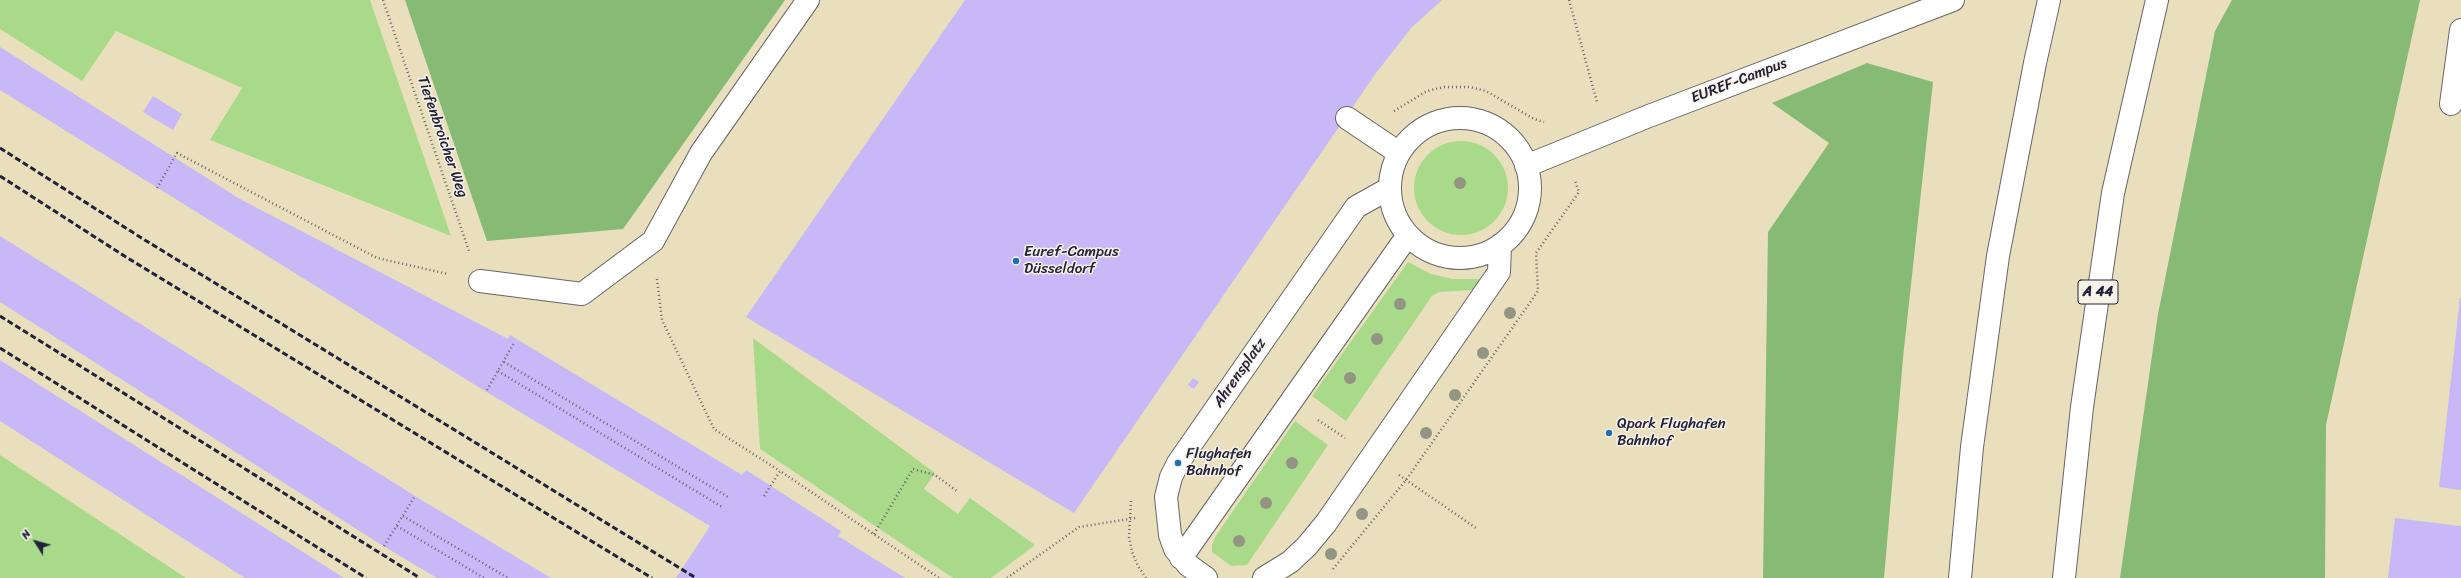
<!DOCTYPE html>
<html>
<head>
<meta charset="utf-8">
<style>
  body { margin:0 }
  #map { position:relative; width:2461px; height:578px; overflow:hidden; background:#e9dfbc; font-family:Sriracha,sans-serif }
  canvas { display:block }
  .north { position:absolute; left:16px; top:522px; width:40px; height:40px; -webkit-text-stroke:3px #f7f3e8; paint-order:stroke; rotate:307deg; font-size:11px; font-weight:700; line-height:16px; text-align:center; color:#22223b }
  .north::after { content:''; display:block; margin:auto; width:14px; height:18px; background:#22223b; clip-path:polygon(50% 0,100% 100%,50% 72%,0 100%) }
</style>
</head>
<body>
<div id="map">
<canvas width="2461" height="578"></canvas>
<div class="north">N</div>
</div>
<script>
const ctx = document.querySelector('canvas').getContext('2d');
ctx.lineJoin = 'round';
function paint(path, color) { ctx.fillStyle = color; ctx.fill(path, 'evenodd'); }
const shape = rows => new Path2D(rows.map(r => 'M' + r).join(''));
function trace(path, color, width, dash) { ctx.strokeStyle = color; ctx.lineWidth = width; ctx.lineCap = dash ? 'butt' : 'round'; ctx.setLineDash(dash || []); ctx.stroke(path); }
function label(font, color, halo, rows, align = 'center') {
  ctx.font = font + ' Sriracha,sans-serif'; ctx.lineWidth = 3; ctx.setLineDash([]); ctx.textBaseline = 'middle'; ctx.strokeStyle = halo; ctx.fillStyle = color; for (const [text, x, y, turn = 0] of rows) {
    ctx.save(); ctx.translate(x, y); ctx.rotate((+turn || 0) * Math.PI / 180); ctx.textAlign = isNaN(turn) ? turn : align; if (halo) ctx.strokeText(text, 0, 0); ctx.fillText(text, 0, 0); ctx.restore();
  }
}
paint(shape([
  [0,0,370,0,451,236,210,140,242,88,116,31,82,81,0,29],
  '1414 188a47 47 0 1 1 94 0a47 47 0 1 1-94 0Z',
  [1408,262,1431,274,1452,279,1482,279,1473,290,1439,292,1432,296,1346,421,1312,396],
  [753,338,935,473,924,489,958,514,970,498,1035,545,991,578,953,578,760,449],
  [1295,421,1328,445,1247,565,1231,566,1212,552,1212,545,1215,537],
  [0,455,186,578,0,578]
]), '#a9da89');
paint(shape([
  [405,0,785,0,623,229,487,241],
  [2232,0,2420,0,2326,425,2325,578,2120,578,2158,314,2215,31],
  [1867,63,1933,82,1903,358,1884,578,1763,578,1768,232,1829,143,1772,103]
]), '#86ba75');
paint(shape([
  [965,0,1442,0,1411,28,1376,73,1074,513,746,317],
  [0,47,240,199,508,339,510,335,742,475,746,470,841,531,838,536,905,578,676,578,710,526,480,388,0,90],
  [153,96,182,114,173,130,143,112],
  [0,236,415,496,551,578,437,578,380,544,0,302],
  [2460,298,2461,298,2461,490,2439,487],
  [0,360,344,578,245,578,0,421],
  [1193,378,1199,382,1194,389,1188,385],
  [2395,518,2461,526,2461,578,2388,578]
]), '#c8b8f8');
const minor = shape([
  [2451,104,2461,30],
  [1347,118,1399,153],
  '1390 188a70 70 0 1 1 140 0a70 70 0 1 1-140 0Z',
  [1526,166,1649,116,1953,0],
  [480,281,582,294,653,241,701,153,808,0],
  [1181,558,1408,235],
  [1206,578,1188,565,1175,549,1170,535,1166,497,1171,477,1178,463,1356,207,1390,188],
  [1264,578,1290,562,1307,546,1326,523,1499,272,1500,245]
]);
const highway = shape([
  [1960,578,1972,447,1998,256,2035,63,2049,0],
  [2064,578,2082,407,2113,193,2157,0]
]);
trace(minor, '#686468', 24);
trace(highway, '#686468', 24);
trace(shape([
  [383,0,469,251],
  [1569,0,1597,102],
  [1394,111,1427,91,1444,87,1470,87,1486,91,1534,119,1544,122],
  [157,188,177,153,377,258,448,274],
  [657,279,662,320,714,429,780,471],
  [504,362,728,497],
  [498,371,722,507],
  [487,390,514,343],
  [1318,420,1345,438],
  [1399,475,1476,528],
  [764,496,780,471,939,578],
  [1131,501,1129,537,1132,552,1138,566,1146,578],
  [403,516,508,578],
  [397,526,484,578],
  [874,534,913,469,935,475,957,491],
  [384,546,415,496],
  [1333,569,1406,480,1538,291,1536,253,1579,192,1575,181],
  [1007,578,1079,527,1135,518]
]), '#686468', 2.5, [1, 3]);
trace(minor, '#fff', 22);
trace(highway, '#fff', 22);
trace(shape([
  [0,148,140,237,696,578],
  [0,176,126,257,652,578],
  [0,316,420,578],
  [0,348,366,578]
]), '#22223b', 3, [6, 3]);
ctx.fillStyle = '#929582';
for (const [x, y] of [
  [1460,183],
  [1400,304],
  [1510,313],
  [1377,339],
  [1483,353],
  [1350,378],
  [1455,395],
  [1426,433],
  [1292,463],
  [1266,503],
  [1362,514],
  [1239,541],
  [1331,554]
]) { ctx.beginPath(); ctx.arc(x, y, 6, 0, 2 * Math.PI); ctx.fill(); }
for (const [x, y, r, color] of [
  [1016,261,4,"#1f6fb2"],
  [1609,433,4,"#1f6fb2"],
  [1178,463,4,"#1f6fb2"]
]) { const dot = new Path2D(); dot.arc(x, y, r, 0, 2 * Math.PI); ctx.fillStyle = color; ctx.fill(dot); trace(dot, '#f7f3e8', 1.5); }
for (const [x, y, w] of [
  [2098,292,40]
]) { const box = new Path2D(); box.roundRect(x - w / 2, y - 12, w, 24, 3); ctx.fillStyle = '#f7f3e8'; ctx.fill(box); trace(box, '#22223b', 1); }
label('bold 14px', '#22223b', null, [
  ["A 44",2098,292]
]);
label('15px', '#22223b', '#f7f3e8', [
  ["EUREF-Campus",1739,81,-21],
  ["Tiefenbroicher Weg",442,137,71],
  ["Ahrensplatz",1240,373,-55]
]);
label('15px', '#22223b', '#f7f3e8', [
  ["Euref-Campus",1024,252],
  ["Düsseldorf",1024,269],
  ["Qpark Flughafen",1617,424],
  ["Bahnhof",1617,441],
  ["Flughafen",1186,454],
  ["Bahnhof",1186,471]
], 'left');
</script>
</body>
</html>
